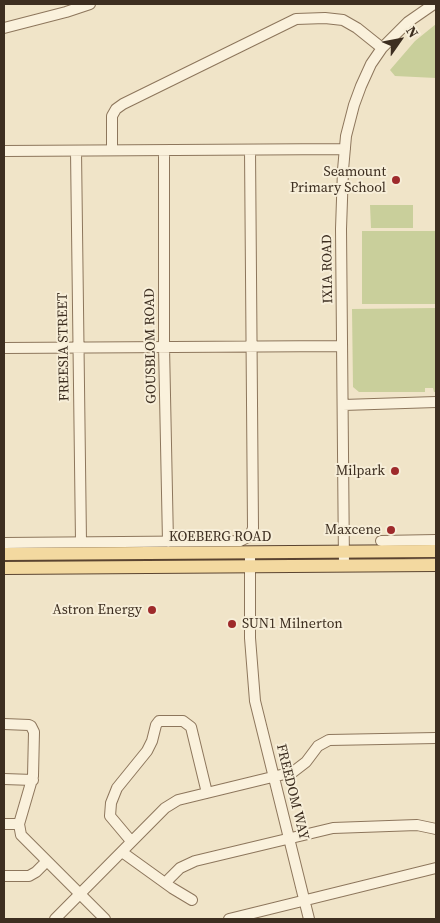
<!DOCTYPE html>
<html>
<head>
<meta charset="utf-8">
<style>
  body { margin:0 }
  #map { position:relative; width:440px; height:923px; overflow:hidden; background:#f0e4c8; font-family:"Source Serif 4",serif }
  canvas { display:block }
  .frame { position:absolute; inset:0; border:5px solid #3d2e20; pointer-events:none }
  .north { position:absolute; left:375px; top:15px; width:50px; height:50px; -webkit-text-stroke:4px #f7eed8; paint-order:stroke; rotate:57deg; font-size:14px; font-weight:700; line-height:20px; text-align:center; color:#3d2e20 }
  .north::after { content:''; display:block; margin:auto; width:18px; height:22px; background:#3d2e20; clip-path:polygon(50% 0,100% 100%,50% 72%,0 100%) }
</style>
</head>
<body>
<div id="map">
<canvas width="440" height="923"></canvas>
<div class="frame"></div>
<div class="north">N</div>
</div>
<script>
const ctx = document.querySelector('canvas').getContext('2d');
ctx.lineJoin = 'round';
function paint(path, color) { ctx.fillStyle = color; ctx.fill(path, 'evenodd'); }
const shape = rows => new Path2D(rows.map(r => 'M' + r).join(''));
function trace(path, color, width, dash) { ctx.strokeStyle = color; ctx.lineWidth = width; ctx.lineCap = dash ? 'butt' : 'round'; ctx.setLineDash(dash || []); ctx.stroke(path); }
function label(font, color, halo, rows, align = 'center') {
  ctx.font = font + ' "Source Serif 4",serif'; ctx.lineWidth = 4; ctx.setLineDash([]); ctx.textBaseline = 'middle'; ctx.strokeStyle = halo; ctx.fillStyle = color; for (const [text, x, y, turn = 0] of rows) {
    ctx.save(); ctx.translate(x, y); ctx.rotate((+turn || 0) * Math.PI / 180); ctx.textAlign = isNaN(turn) ? turn : align; if (halo) ctx.strokeText(text, 0, 0); ctx.fillText(text, 0, 0); ctx.restore();
  }
}
paint(shape([
  [436,24,436,78,395,76,390,70,415,41],
  [370,205,413,205,413,228,371,228],
  [362,231,436,231,436,304,362,304],
  [436,308,436,392,434,392,433,388,425,388,425,392,359,392,353,387,352,309]
]), '#c9cf9b');
const minor = shape([
  [4,28,66,12,90,4],
  [112,149,112,116,116,109,123,104,296,19,325,18,343,20,357,28,382,48],
  [4,151,345,149],
  [76,151,81,542],
  [164,151,164,346,168,542],
  [4,348,342,346],
  [343,405,436,402],
  [381,541,436,540],
  [4,543,240,541,250,536,253,528,250,150],
  [250,552,250,638,255,701,309,919],
  [344,565,341,229,343,170,346,136,354,105,361,86,371,64,382,48,408,22,434,4],
  [4,724,29,725,31,726,34,732,33,776,19,824,21,835,105,919],
  [4,779,33,780],
  [4,824,19,824],
  [131,841,110,816,111,803,117,788,147,751,152,741,156,725,159,721,183,721,191,727,207,793],
  [122,852,172,888,192,900],
  [4,876,29,876,36,872,46,862],
  [165,883,180,868,195,861,333,828,417,825,436,829],
  [55,919,165,808,178,800,293,772,306,762,318,746,329,740,436,738],
  [229,919,436,868]
]);
const major = shape([
  [4,554,436,551],
  [4,568,436,565]
]);
trace(minor, '#8d765c', 12);
trace(major, '#5b4430', 14);
trace(minor, '#faf1dc', 10);
trace(major, '#f3d9a0', 12);
for (const [x, y, r, color] of [
  [396,180,5,"#9e2a2b"],
  [395,471,5,"#9e2a2b"],
  [391,530,5,"#9e2a2b"],
  [152,610,5,"#9e2a2b"],
  [232,624,5,"#9e2a2b"]
]) { const dot = new Path2D(); dot.arc(x, y, r, 0, 2 * Math.PI); ctx.fillStyle = color; ctx.fill(dot); trace(dot, '#f7eed8', 2); }
label('14px', '#3d2e20', '#f7eed8', [
  ["Seamount",386,172],
  ["Primary School",386,188],
  ["Milpark",385,471],
  ["Maxcene",381,530],
  ["Astron Energy",142,610],
  ["SUN1 Milnerton",242,624,"left"]
], 'right');
label('14px', '#3d2e20', '#f7eed8', [
  ["IXIA ROAD",328,269,-91],
  ["GOUSBLOM ROAD",151,346,-91],
  ["FREESIA STREET",64,347,-91],
  ["KOEBERG ROAD",220,537],
  ["FREEDOM WAY",292,792,76]
]);
</script>
</body>
</html>
